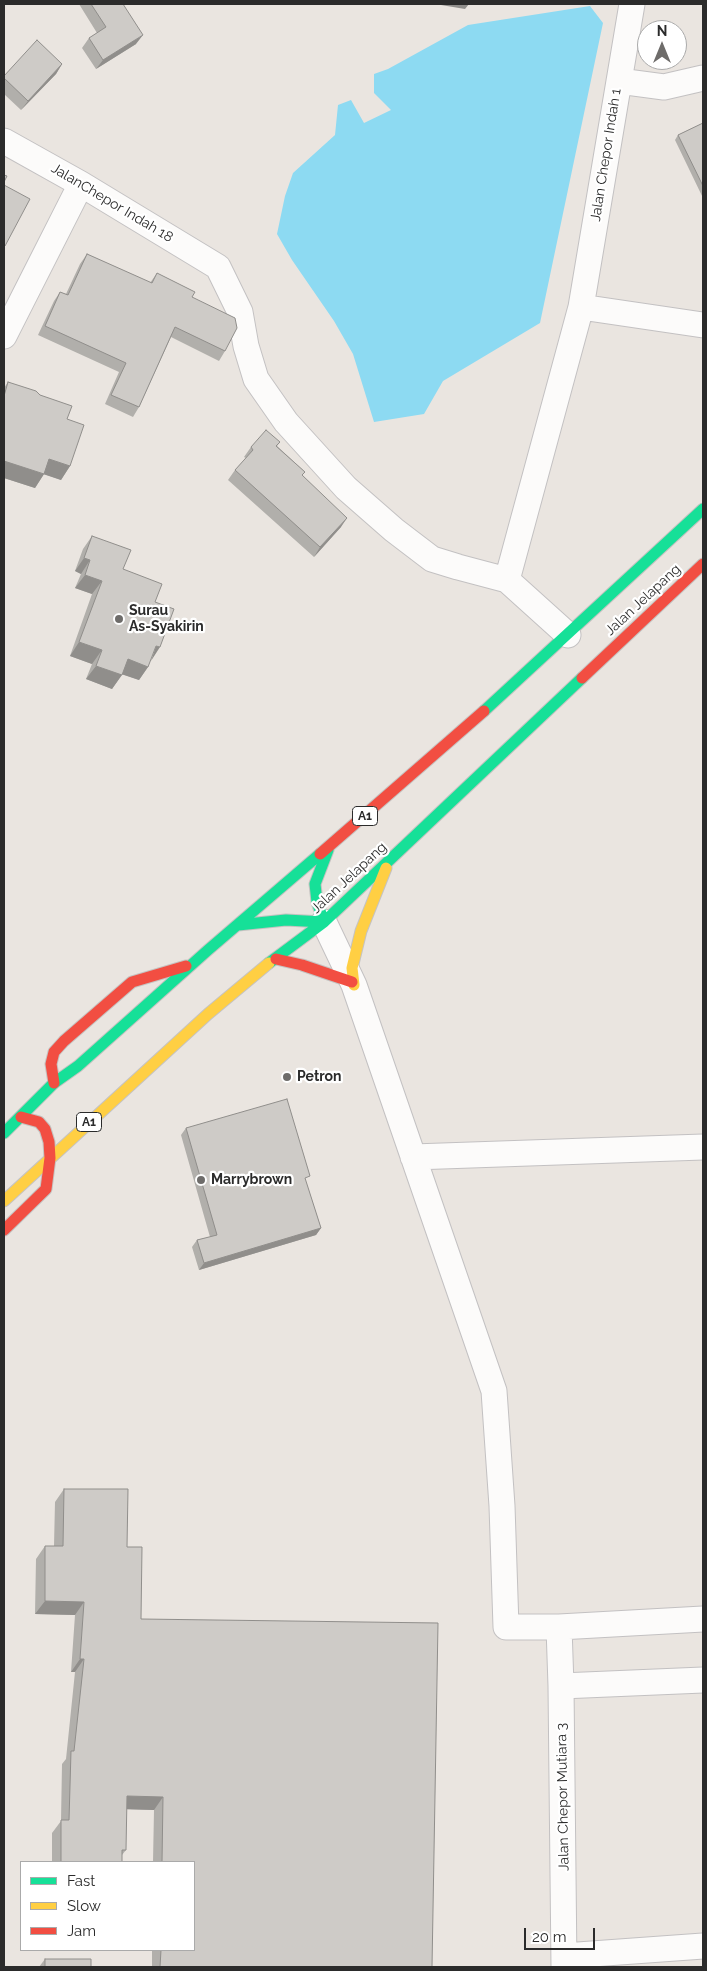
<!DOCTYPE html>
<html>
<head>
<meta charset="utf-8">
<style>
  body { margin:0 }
  #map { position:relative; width:707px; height:1971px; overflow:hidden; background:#eae5e0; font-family:Raleway,sans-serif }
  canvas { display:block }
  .frame { position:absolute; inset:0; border:5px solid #2b2b2b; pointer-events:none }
  .legend { position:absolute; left:20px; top:1861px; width:175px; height:90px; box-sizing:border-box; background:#fff; border:1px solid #aaa; margin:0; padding:6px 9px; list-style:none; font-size:15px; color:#2b2b2b }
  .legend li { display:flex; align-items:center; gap:10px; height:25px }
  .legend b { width:25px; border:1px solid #aaa }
  .north { position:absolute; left:637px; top:20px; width:50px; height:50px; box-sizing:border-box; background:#fff; border:1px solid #aaa; border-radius:50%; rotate:0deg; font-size:14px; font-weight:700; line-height:20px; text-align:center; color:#2b2b2b }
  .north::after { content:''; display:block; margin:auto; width:18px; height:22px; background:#6e6c6a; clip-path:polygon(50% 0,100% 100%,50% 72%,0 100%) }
  .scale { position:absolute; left:524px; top:1928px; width:71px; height:22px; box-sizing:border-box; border:2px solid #2b2b2b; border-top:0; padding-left:6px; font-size:15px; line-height:18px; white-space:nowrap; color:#2b2b2b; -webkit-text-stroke:4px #fff; paint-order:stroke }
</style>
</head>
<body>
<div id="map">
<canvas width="707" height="1971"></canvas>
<div class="frame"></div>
<ul class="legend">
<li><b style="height:6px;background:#16e098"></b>Fast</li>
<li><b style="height:6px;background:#ffcf43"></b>Slow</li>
<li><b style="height:6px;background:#f24e42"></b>Jam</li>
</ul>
<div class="north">N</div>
<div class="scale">20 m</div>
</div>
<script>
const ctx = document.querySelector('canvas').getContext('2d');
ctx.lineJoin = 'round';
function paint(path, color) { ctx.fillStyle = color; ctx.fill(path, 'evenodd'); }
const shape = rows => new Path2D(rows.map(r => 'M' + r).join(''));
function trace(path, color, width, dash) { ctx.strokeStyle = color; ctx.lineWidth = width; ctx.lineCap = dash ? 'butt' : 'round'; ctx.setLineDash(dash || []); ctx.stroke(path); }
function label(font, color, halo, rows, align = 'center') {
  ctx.font = font + ' Raleway,sans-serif'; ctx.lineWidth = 4.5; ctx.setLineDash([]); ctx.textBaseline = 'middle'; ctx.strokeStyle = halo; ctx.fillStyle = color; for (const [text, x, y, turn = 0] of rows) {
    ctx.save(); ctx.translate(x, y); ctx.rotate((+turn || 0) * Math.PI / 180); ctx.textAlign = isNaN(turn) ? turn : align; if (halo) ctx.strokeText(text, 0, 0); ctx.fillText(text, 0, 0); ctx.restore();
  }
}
paint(shape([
  [590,6,603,23,540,323,443,381,424,414,374,422,353,354,334,321,292,260,277,234,285,196,293,173,335,135,338,105,351,100,364,123,391,110,374,93,374,74,388,69,468,25]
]), '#8ddaf2');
const street = shape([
  [619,81,664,87,703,78],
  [4,141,81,184,218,267,240,312,246,346,256,379,286,422,346,488,394,530,432,559,458,567,507,580,568,635],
  [581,307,703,325],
  [4,336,81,184],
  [507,580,581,307,632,4],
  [324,922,354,985,494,1391,502,1506,506,1627,559,1627,703,1619],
  [413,1157,703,1147],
  [559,1627,561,1686,564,1967],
  [561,1686,703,1680],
  [564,1956,703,1946]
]);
const fast = shape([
  [484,711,703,509],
  [238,925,286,920,324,922,317,902,315,884,328,850],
  [269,963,324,922,582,678],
  [4,1133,54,1083,78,1066,208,950,320,854]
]);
const slow = shape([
  [354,985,352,968,361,931,386,868],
  [4,1201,208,1014,269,963]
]);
const jam = shape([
  [582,678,703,564],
  [320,854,484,711],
  [276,959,302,965,352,982],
  [54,1083,51,1064,54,1052,64,1041,132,982,186,966],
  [4,1230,46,1189,50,1158,49,1142,45,1129,39,1122,21,1117]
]);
trace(street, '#c3c1c2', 27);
trace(fast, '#c5c3c1', 13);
trace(slow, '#c5c3c1', 13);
trace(jam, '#c5c3c1', 13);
trace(street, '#fcfbfa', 25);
trace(fast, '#16e098', 11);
trace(slow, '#ffcf43', 11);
trace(jam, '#f24e42', 11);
paint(shape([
  [79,4,123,4,136,44,96,69,82,48,89,38,97,33],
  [62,64,56,74,21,110,4,94,4,76],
  [703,123,703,198,675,140,678,135],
  [87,254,150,283,157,273,192,297,225,351,219,361,171,337,139,407,133,417,105,404,119,372,38,335,54,301,60,292,66,294,80,264],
  [8,382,40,395,67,419,70,466,61,480,44,474,35,488,4,478,4,388],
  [280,442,277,446,305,472,302,475,341,527,314,557,228,480,235,470,246,458,244,457,251,447],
  [92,536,123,569,155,602,150,661,148,667,139,680,122,674,112,689,86,679,92,664,70,656,92,594,75,588,81,574,75,571,83,549],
  [186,1128,306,1182,321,1228,316,1235,199,1270,192,1247,197,1240,210,1237,181,1135],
  [64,1489,127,1547,141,1619,432,1967,152,1967,152,1950,194,1950,194,1862,153,1862,154,1810,126,1809,126,1850,122,1855,122,1862,52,1862,52,1833,61,1821,62,1764,66,1759,75,1672,71,1672,75,1615,35,1614,36,1559,45,1546,54,1546,55,1502],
  [45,1959,91,1967,39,1967]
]), '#b1afab');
paint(shape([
  [435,4,469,4,465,9],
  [143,35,136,44,96,69,103,60],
  [62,64,56,74,21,110,28,101],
  [49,459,70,466,61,480,40,473],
  [4,461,44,474,35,488,4,478],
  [347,518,341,527,314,557,320,547],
  [84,558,90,560,81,574,75,571],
  [85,575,102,581,92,594,75,588],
  [79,642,102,650,92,664,70,656],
  [156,646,160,647,151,661],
  [128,659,148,667,139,680,118,673],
  [96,666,122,675,112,689,86,679],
  [321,1228,316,1235,199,1270,204,1263],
  [45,1601,84,1602,75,1615,35,1614],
  [80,1659,84,1659,75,1672,71,1672],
  [127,1796,163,1797,154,1810,118,1809]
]), '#908e8b');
const building = shape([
  [91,4,123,4,143,35,103,60,89,38,106,27,91,4],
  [37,40,62,64,28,101,4,78,4,76,37,40],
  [703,123,703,186,678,135,703,123],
  [4,175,7,176,4,182,4,175],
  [4,185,30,199,5,246,4,245,4,185],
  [87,254,152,283,157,273,195,292,192,297,235,318,237,328,225,351,175,327,139,407,111,395,126,363,45,326,60,292,68,295,87,254],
  [8,382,36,391,40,395,72,406,67,419,84,425,70,466,49,459,44,474,4,461,4,396,8,382],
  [266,430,280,442,276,446,305,472,302,475,347,518,320,547,235,470,253,450,251,447,266,430],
  [92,536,131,550,123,569,162,584,155,602,174,609,160,647,156,646,148,667,128,659,122,675,96,666,102,650,79,642,102,581,85,575,90,560,84,558,92,536],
  [287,1099,310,1176,305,1178,321,1228,204,1263,197,1240,217,1235,186,1128,287,1099],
  [64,1489,128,1489,127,1547,142,1547,141,1619,438,1623,432,1967,160,1967,161,1950,194,1950,194,1862,162,1862,163,1797,127,1796,126,1850,122,1850,122,1862,61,1862,61,1820,69,1820,71,1751,74,1751,84,1659,80,1659,84,1602,45,1601,45,1546,63,1546,64,1489],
  [45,1959,91,1959,91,1967,45,1967,45,1959]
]);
paint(building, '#cecbc7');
trace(building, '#908e8b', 1);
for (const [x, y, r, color] of [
  [119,619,5,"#6e6c6a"],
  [287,1077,5,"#6e6c6a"],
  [201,1180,5,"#6e6c6a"]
]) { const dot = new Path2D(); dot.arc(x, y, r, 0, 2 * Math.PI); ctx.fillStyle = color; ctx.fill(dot); trace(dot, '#fff', 2); }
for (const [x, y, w] of [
  [365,816,25],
  [89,1122,25]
]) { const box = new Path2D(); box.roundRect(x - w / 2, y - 9.5, w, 19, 4); ctx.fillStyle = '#fff'; ctx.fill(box); trace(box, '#2b2b2b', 1); }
label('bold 12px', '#2b2b2b', null, [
  ["A1",365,816],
  ["A1",89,1122]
]);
label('14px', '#2b2b2b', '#fff', [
  ["Jalan Chepor Indah 1",606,155,-81],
  ["JalanChepor Indah 18",112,203,31],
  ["Jalan Jelapang",643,600,-43],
  ["Jalan Jelapang",349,878,-43],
  ["Jalan Chepor Mutiara 3",563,1797,-91]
]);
label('bold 14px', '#2b2b2b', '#fff', [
  ["Surau",129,611],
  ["As-Syakirin",129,627],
  ["Petron",297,1077],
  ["Marrybrown",211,1180]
], 'left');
</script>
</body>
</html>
